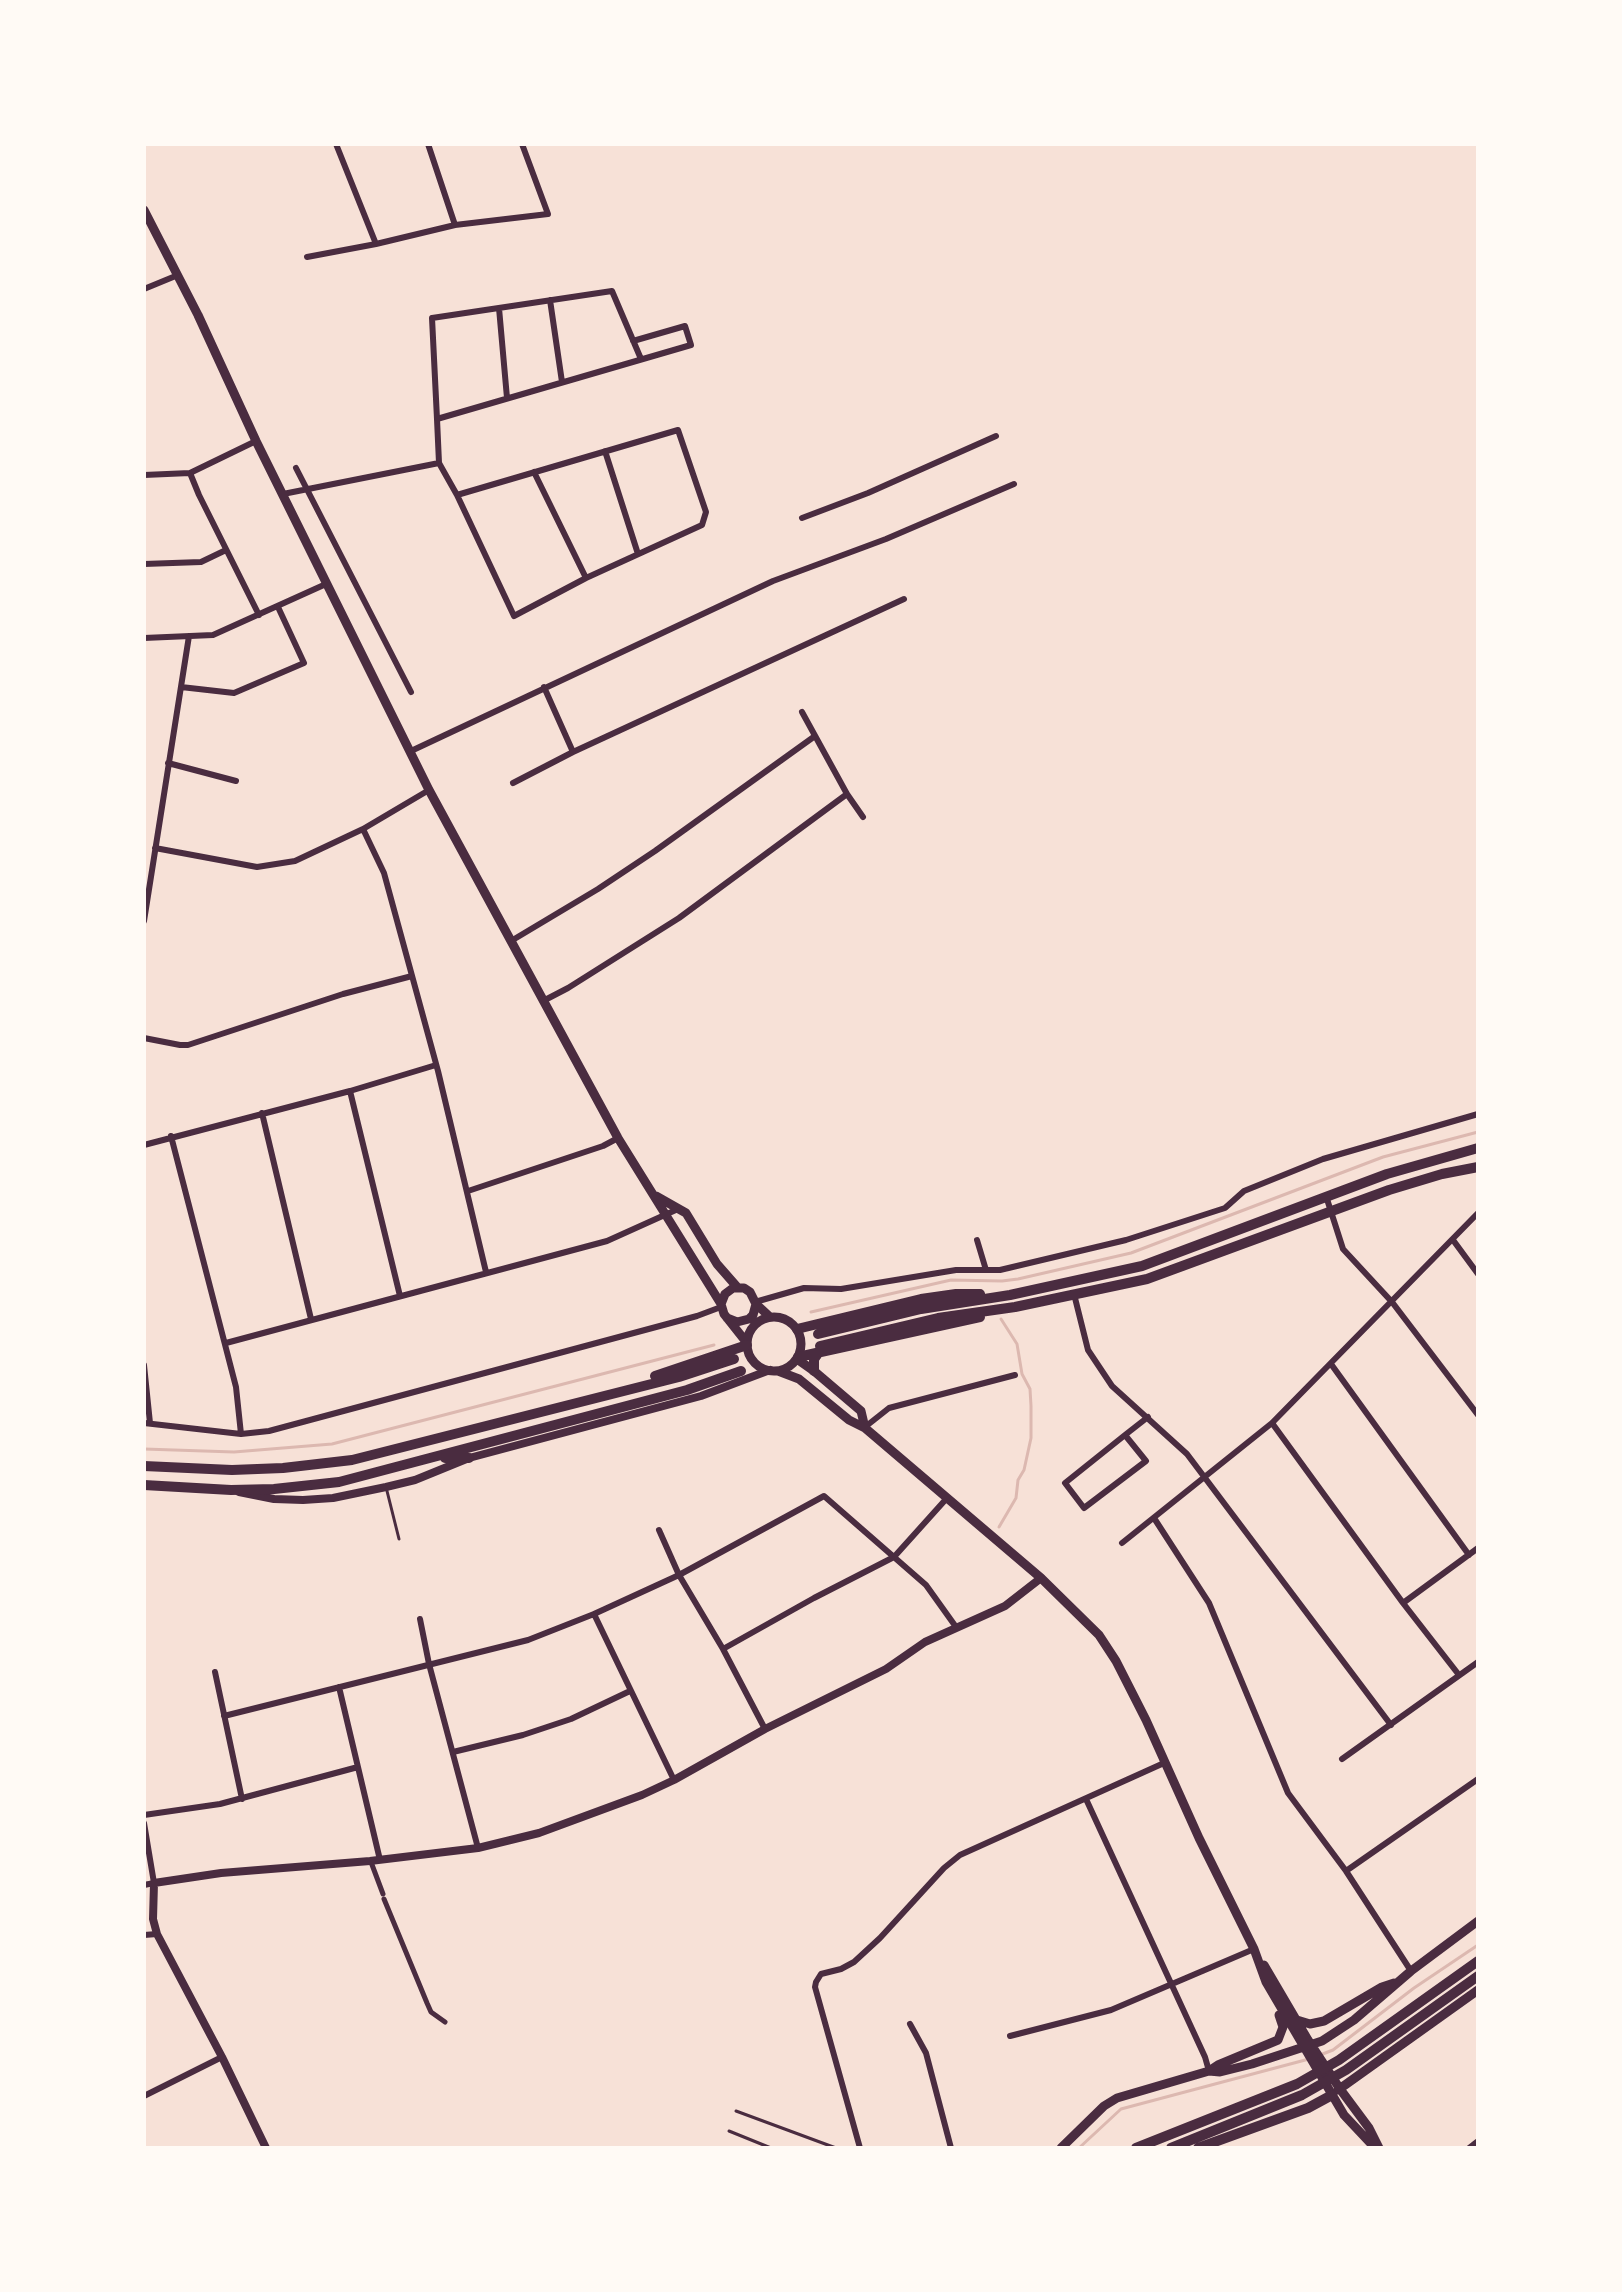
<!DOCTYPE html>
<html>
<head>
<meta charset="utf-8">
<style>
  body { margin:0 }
  #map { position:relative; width:1622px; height:2292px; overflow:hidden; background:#f7e1d7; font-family:Signika,sans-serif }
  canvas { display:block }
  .frame { position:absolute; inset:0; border:146px solid #fffaf5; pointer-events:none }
</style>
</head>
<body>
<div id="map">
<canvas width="1622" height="2292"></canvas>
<div class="frame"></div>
</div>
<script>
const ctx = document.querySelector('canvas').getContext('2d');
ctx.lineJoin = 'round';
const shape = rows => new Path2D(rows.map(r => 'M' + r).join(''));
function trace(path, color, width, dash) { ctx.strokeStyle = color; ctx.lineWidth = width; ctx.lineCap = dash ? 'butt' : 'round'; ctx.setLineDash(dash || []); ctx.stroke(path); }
trace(shape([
  [811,1312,951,1280,1002,1281,1018,1279,1131,1253,1383,1157,1478,1132],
  [144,1449,234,1452,332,1444,714,1345],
  [999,1527,1016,1498,1018,1480,1024,1470,1031,1438,1031,1406,1030,1389,1022,1374,1017,1344,1001,1319],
  [1320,2055,1333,2050,1414,1988,1478,1945],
  [1079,2148,1121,2109,1309,2059]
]), '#dcb8b0', 3);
trace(shape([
  [386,1487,399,1539],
  [736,2111,836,2148],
  [729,2131,771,2148]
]), '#4a2c40', 3);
trace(shape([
  [371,1862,383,1894],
  [384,1899,427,2003,431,2012,445,2022]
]), '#4a2c40', 5);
trace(shape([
  [336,144,376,244],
  [428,144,455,225],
  [307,257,376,244,455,225,548,214,522,144],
  [144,289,178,275],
  [550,300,562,382],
  [499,308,507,398],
  [437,419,432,318,612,291,641,359],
  [605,451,638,554],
  [296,468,411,692],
  [534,472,586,578],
  [190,473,199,495,259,615],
  [144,475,190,473,256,441],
  [283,494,439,463],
  [457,495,678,430,706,512,702,525,586,578,514,616,457,495,439,463,437,419,691,345,685,326,633,341],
  [802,518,868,493,996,436],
  [144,564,201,562,226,550],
  [144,638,213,635,326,584],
  [181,687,234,693,304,663,278,607],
  [544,687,573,752],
  [802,712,847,794,863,817],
  [411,751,773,581,886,539,1014,484],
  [168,763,236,781],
  [513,783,573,752,904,599],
  [363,829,384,873,438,1071,486,1272],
  [155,848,257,867,295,861,363,829,429,790],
  [144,921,189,636],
  [511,941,598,889,655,851,815,736],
  [543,1001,568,988,679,918,847,794],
  [144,1038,180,1045,188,1045,343,994,412,976],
  [350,1091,400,1296],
  [262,1113,311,1319],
  [171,1136,236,1387,241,1434],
  [144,1145,350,1091,436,1065],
  [468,1191,603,1146,618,1138],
  [1326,1196,1343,1249,1392,1302,1478,1415],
  [977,1240,986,1270],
  [1453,1240,1478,1274],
  [1074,1294,1088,1350,1112,1386,1187,1454,1391,1725],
  [755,1302,804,1288,841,1289,956,1270,1000,1270,1126,1240,1225,1208,1244,1191,1323,1159,1478,1114],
  [226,1343,607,1241,678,1209],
  [1331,1364,1469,1555],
  [144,1365,150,1423],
  [144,1423,241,1434,269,1431,697,1316,721,1307],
  [1272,1423,1403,1603,1459,1675],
  [865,1427,889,1408,1015,1375],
  [1125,1435,1146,1461,1084,1508,1065,1483,1125,1435,1148,1417],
  [1154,1518,1209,1603,1288,1793,1346,1871,1411,1971],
  [659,1530,679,1575,723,1649,765,1729],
  [1122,1543,1272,1423,1478,1213],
  [1403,1603,1478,1548],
  [594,1614,674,1780],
  [420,1619,429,1664,478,1848],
  [723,1649,814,1598,894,1557,947,1498],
  [215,1672,242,1799],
  [339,1687,380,1860],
  [224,1716,528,1640,594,1614,679,1575,824,1496,926,1585,956,1627],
  [453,1752,523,1735,571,1719,630,1691],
  [1342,1759,1478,1662],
  [1086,1799,1205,2057,1209,2071],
  [144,1815,220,1804,358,1767],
  [144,1823,154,1883,144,1885],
  [1346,1871,1478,1779],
  [144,1935,157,1934],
  [910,2024,926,2053,951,2148],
  [1010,2036,1111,2010,1254,1949],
  [144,2096,222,2057],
  [860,2148,815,1987,816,1982,821,1974,841,1969,854,1962,880,1938,944,1868,960,1855,1164,1763],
  [1469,2148,1478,2141]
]), '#4a2c40', 6);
trace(shape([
  [239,1492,274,1499,303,1500,333,1498,386,1487,415,1480,469,1458,701,1396,770,1370],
  [266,2148,222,2057,157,1934,153,1919,154,1883,221,1873,370,1861,478,1848,539,1833,642,1795,674,1780,765,1729,886,1669,925,1642,1005,1606,1041,1578]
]), '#4a2c40', 8);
trace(shape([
  [144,210,198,315,256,441,429,790,618,1138,721,1304],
  [656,1196,686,1213,717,1264,738,1288],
  '747 1344a27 27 0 1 1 54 0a27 27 0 1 1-54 0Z',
  [727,1318,737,1322,749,1319,753,1315,756,1304],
  [747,1343,724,1314,721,1304,725,1294,733,1288,744,1288,750,1292,756,1304,770,1317],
  [797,1359,814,1371,861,1411,865,1428],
  [778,1371,799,1379,849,1420,865,1428,1041,1578,1099,1635,1116,1661,1146,1720,1199,1838,1254,1949,1266,1982,1344,2115,1375,2148],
  [1264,1965,1308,2040,1340,2089,1369,2128,1379,2148],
  [1297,2020,1310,2024,1324,2021,1382,1987,1394,1983],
  [1209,2071,1218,2065,1278,2040,1283,2027,1279,2015],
  [1338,2090,1478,1990],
  [1061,2148,1104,2106,1117,2098,1209,2071,1220,2072,1252,2064,1322,2041,1354,2020,1411,1971,1478,1921]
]), '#4a2c40', 9);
trace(shape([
  [797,1329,921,1299,956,1294,980,1294],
  [818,1334,921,1309,1010,1295,1142,1266,1387,1174,1478,1148],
  [820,1346,938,1318,1015,1307,1147,1279,1389,1190,1442,1174,1478,1167],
  [798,1357,980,1317],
  [814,1371,814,1359,819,1352],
  [655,1376,747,1345],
  [445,1458,469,1458],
  [144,1466,232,1470,283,1468,352,1460,679,1377,734,1359],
  [144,1485,231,1490,274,1489,339,1482,687,1390,741,1371],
  [1136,2148,1297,2084,1339,2060,1478,1961],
  [1171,2148,1302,2095,1346,2070,1478,1976],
  [1198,2148,1308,2108,1332,2095]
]), '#4a2c40', 10);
</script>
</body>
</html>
